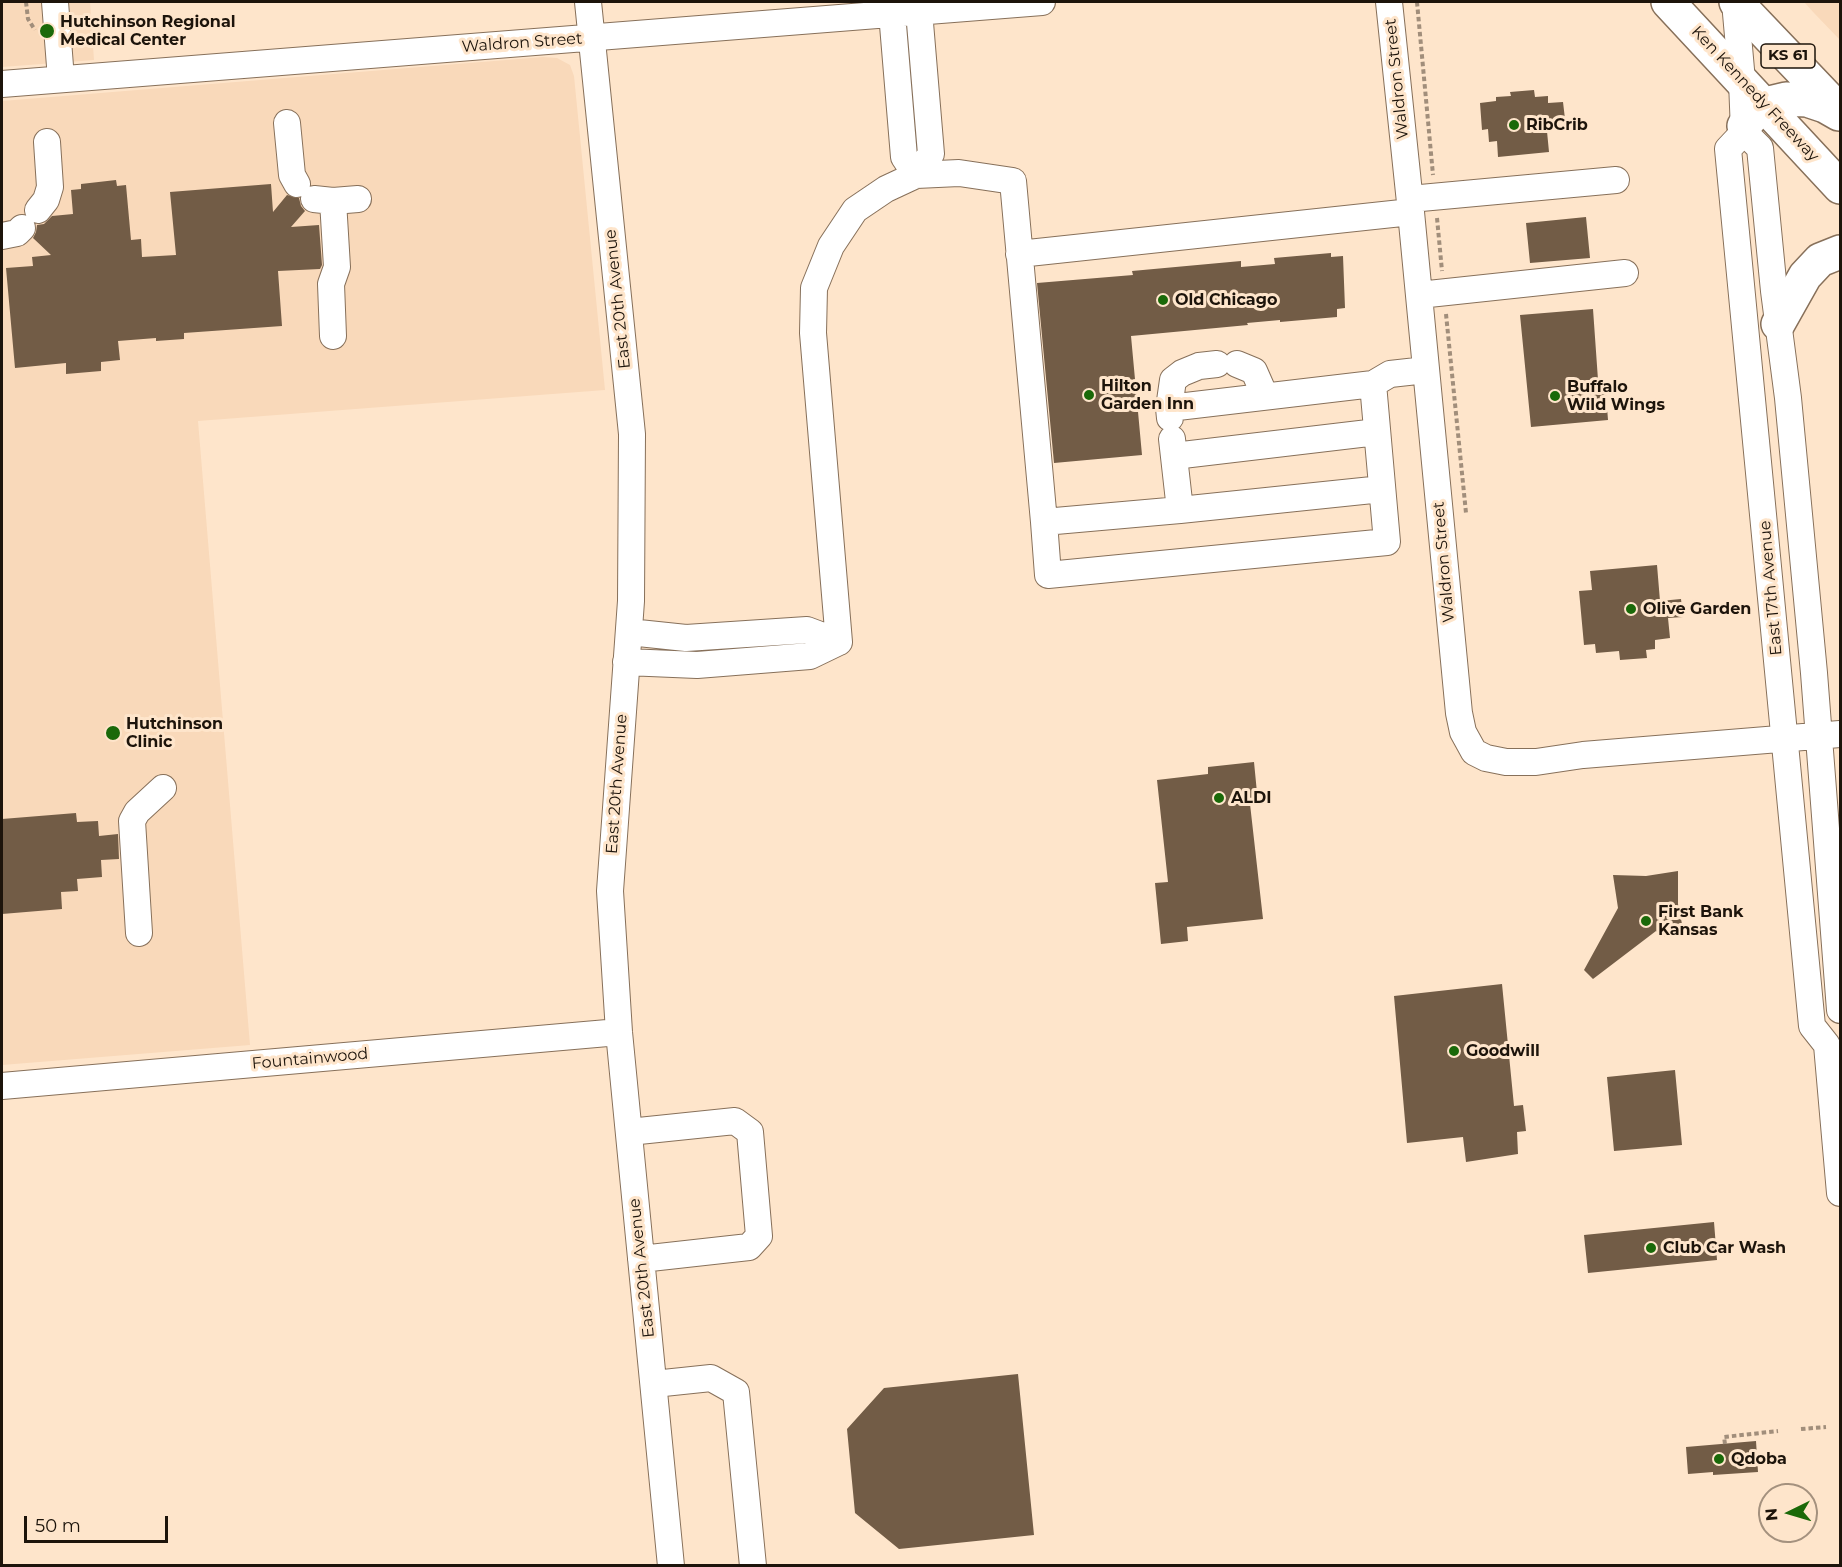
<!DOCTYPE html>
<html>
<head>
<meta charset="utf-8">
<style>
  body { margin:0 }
  #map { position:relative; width:1842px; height:1567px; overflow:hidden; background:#fee5cb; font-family:Montserrat,sans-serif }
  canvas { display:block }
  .frame { position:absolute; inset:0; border:3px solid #1d140b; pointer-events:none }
  .north { position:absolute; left:1758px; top:1483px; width:60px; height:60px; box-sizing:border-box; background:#fee5cb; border:2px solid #a4917e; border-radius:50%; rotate:265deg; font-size:16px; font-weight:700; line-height:24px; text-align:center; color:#1d140b }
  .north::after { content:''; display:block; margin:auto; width:21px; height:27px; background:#1a6909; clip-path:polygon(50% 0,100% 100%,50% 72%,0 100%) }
  .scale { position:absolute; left:24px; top:1516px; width:144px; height:27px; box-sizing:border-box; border:3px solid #1d140b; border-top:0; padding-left:8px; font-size:18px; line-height:21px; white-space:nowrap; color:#1d140b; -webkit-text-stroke:4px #fee5cb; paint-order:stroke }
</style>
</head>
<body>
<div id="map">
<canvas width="1842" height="1567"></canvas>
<div class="frame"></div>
<div class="north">N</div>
<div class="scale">50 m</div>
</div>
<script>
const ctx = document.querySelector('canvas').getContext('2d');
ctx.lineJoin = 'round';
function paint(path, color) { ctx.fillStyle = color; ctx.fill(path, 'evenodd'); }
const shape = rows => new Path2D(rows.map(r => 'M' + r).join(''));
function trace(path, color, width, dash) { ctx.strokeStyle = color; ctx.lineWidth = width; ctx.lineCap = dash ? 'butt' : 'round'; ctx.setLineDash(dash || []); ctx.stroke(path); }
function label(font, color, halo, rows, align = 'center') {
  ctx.font = font + ' Montserrat,sans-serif'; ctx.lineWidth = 6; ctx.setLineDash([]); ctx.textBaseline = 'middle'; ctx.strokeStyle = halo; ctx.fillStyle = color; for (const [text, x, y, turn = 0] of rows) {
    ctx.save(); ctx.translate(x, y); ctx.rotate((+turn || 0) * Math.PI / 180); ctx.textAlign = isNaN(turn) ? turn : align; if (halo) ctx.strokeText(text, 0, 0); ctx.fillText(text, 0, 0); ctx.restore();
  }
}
paint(shape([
  [2,2,90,2,94,60,2,67],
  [1804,2,1840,2,1840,40,1814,13],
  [543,57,557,58,570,65,574,76,605,390,198,421,250,1045,2,1065,2,101]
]), '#f9d9ba');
paint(shape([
  [1534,90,1535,97,1548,96,1548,103,1563,102,1565,119,1546,121,1549,152,1498,157,1497,141,1489,142,1488,129,1482,130,1480,103,1496,101,1496,97,1511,96,1510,92],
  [116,180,117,186,126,185,131,240,141,239,142,257,176,255,170,192,271,184,273,212,287,195,299,198,301,206,305,211,291,227,319,225,322,265,320,269,278,271,282,326,184,333,184,339,156,341,156,338,118,341,120,360,101,362,101,371,66,374,66,363,15,368,6,268,33,266,32,257,51,255,33,238,36,232,37,225,44,224,52,216,73,214,71,190,81,189,81,184],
  [1586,217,1590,258,1530,263,1526,223],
  [1331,253,1331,257,1343,256,1345,308,1337,309,1337,317,1280,322,1280,320,1247,323,1248,325,1131,336,1142,455,1054,463,1037,283,1133,275,1132,271,1241,261,1241,267,1275,264,1274,258],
  [1593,309,1599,394,1606,394,1608,420,1531,427,1520,315],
  [1657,565,1660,601,1681,599,1683,617,1668,618,1670,638,1655,640,1655,649,1646,650,1647,658,1620,660,1619,651,1596,653,1595,644,1584,645,1579,591,1592,590,1590,571],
  [1254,762,1258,803,1250,804,1263,919,1187,927,1188,941,1161,944,1155,883,1168,882,1157,780,1208,774,1208,767],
  [76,813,77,822,98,821,99,836,118,834,119,859,101,860,102,877,77,879,78,891,61,892,62,909,2,914,2,819],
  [1678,871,1678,904,1684,934,1663,937,1656,931,1593,979,1584,970,1618,908,1613,875,1646,876],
  [1502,984,1514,1106,1523,1105,1526,1131,1517,1132,1518,1154,1466,1162,1463,1137,1407,1143,1394,996],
  [1675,1070,1682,1145,1614,1151,1607,1077],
  [1714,1222,1717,1260,1588,1273,1584,1235],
  [1018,1374,1034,1535,899,1549,855,1513,847,1429,884,1388],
  [1756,1441,1758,1472,1713,1475,1713,1472,1688,1474,1686,1447]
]), '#725c46');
const minor = shape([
  [55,2,61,79],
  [588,2,632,434,631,601,610,891,619,1032,671,1566],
  [1389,2,1411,212,1459,713,1463,732,1474,752,1486,758,1506,762,1536,762,1583,755,1840,734],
  [1735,2,1742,81,1744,132,1760,148,1774,291,1788,398,1814,673,1840,1010],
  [892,13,904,157,916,175,931,154,919,11],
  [2,84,1042,2],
  [287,123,292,175,297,184],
  [1744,132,1728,149,1812,1026,1827,1045,1840,1193],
  [314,199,333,201,358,199],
  [1410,199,1616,180],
  [333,201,337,267,331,284,333,336],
  [38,210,46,200,50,187,47,142],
  [2,236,17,233,22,228],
  [1019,254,1411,212],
  [1419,295,1625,273],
  [1237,364,1254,371,1265,396],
  [1169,408,1173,380,1182,373,1199,366,1217,364],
  [1170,418,1169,408,1373,384,1390,374,1426,370],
  [1174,456,1377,432],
  [1180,510,1382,489],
  [1044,522,1048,575,1387,542,1373,384],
  [839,642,813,333,814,288,831,246,855,210,886,189,916,175,959,173,1013,181,1044,522,1180,510,1172,439],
  [626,662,697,665,810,656,839,642,807,630,686,638,629,632],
  [139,933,132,821,137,812,163,788],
  [2,1086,619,1032],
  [629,1132,735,1121,750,1132,759,1236,749,1247,641,1259],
  [654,1384,711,1378,736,1392,753,1566]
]);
const highway = shape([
  [1668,2,1840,187],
  [1736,2,1840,111],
  [1744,126,1757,110,1765,104,1786,99,1807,100,1825,106,1839,114],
  [1778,324,1805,276,1820,260,1840,252]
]);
trace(minor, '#87705a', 28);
trace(highway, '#87705a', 36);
trace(shape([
  [26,2,28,19,35,30],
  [1417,2,1433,175],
  [1437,218,1442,271],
  [1446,314,1466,513],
  [1801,1429,1826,1427],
  [1725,1444,1724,1437,1778,1431]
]), '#a18e7b', 4, [4.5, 3]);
trace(minor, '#fff', 26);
trace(highway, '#fff', 33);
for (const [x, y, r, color] of [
  [47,31,8,"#1a6909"],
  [1514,125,6,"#1a6909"],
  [1163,300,6,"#1a6909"],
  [1089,395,6,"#1a6909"],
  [1555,396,6,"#1a6909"],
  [1631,609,6,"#1a6909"],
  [113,733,8,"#1a6909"],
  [1219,798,6,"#1a6909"],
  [1646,921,6,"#1a6909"],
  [1454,1051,6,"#1a6909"],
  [1651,1248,6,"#1a6909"],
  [1719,1459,6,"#1a6909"]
]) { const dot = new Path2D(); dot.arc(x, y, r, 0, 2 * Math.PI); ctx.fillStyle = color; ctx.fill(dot); trace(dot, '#fee5cb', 2); }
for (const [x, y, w] of [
  [1788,56,54]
]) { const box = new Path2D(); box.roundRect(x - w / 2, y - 12, w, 24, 4.5); ctx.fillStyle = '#fee5cb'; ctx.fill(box); trace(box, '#1d140b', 1.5); }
label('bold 15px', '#1d140b', null, [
  ["KS 61",1788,56]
]);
label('bold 16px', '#1d140b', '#fee5cb', [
  ["Hutchinson Regional",60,22],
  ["Medical Center",60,40],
  ["RibCrib",1526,125],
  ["Old Chicago",1175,300],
  ["Hilton",1101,386],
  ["Garden Inn",1101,404],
  ["Buffalo",1567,387],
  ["Wild Wings",1567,405],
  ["Olive Garden",1643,609],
  ["Hutchinson",126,724],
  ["Clinic",126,742],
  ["ALDI",1231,798],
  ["First Bank",1658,912],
  ["Kansas",1658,930],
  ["Goodwill",1466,1051],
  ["Club Car Wash",1663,1248],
  ["Qdoba",1731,1459]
], 'left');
label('16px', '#1d140b', '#fee5cb', [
  ["Waldron Street",522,43,-4],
  ["Waldron Street",1397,79,-96],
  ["Ken Kennedy Freeway",1755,94,47],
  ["East 20th Avenue",618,299,-96],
  ["Waldron Street",1444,562,-95],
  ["East 17th Avenue",1771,588,-95],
  ["East 20th Avenue",617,784,-86],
  ["Fountainwood",310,1059,-5],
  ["East 20th Avenue",642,1268,-96]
]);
</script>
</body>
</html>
